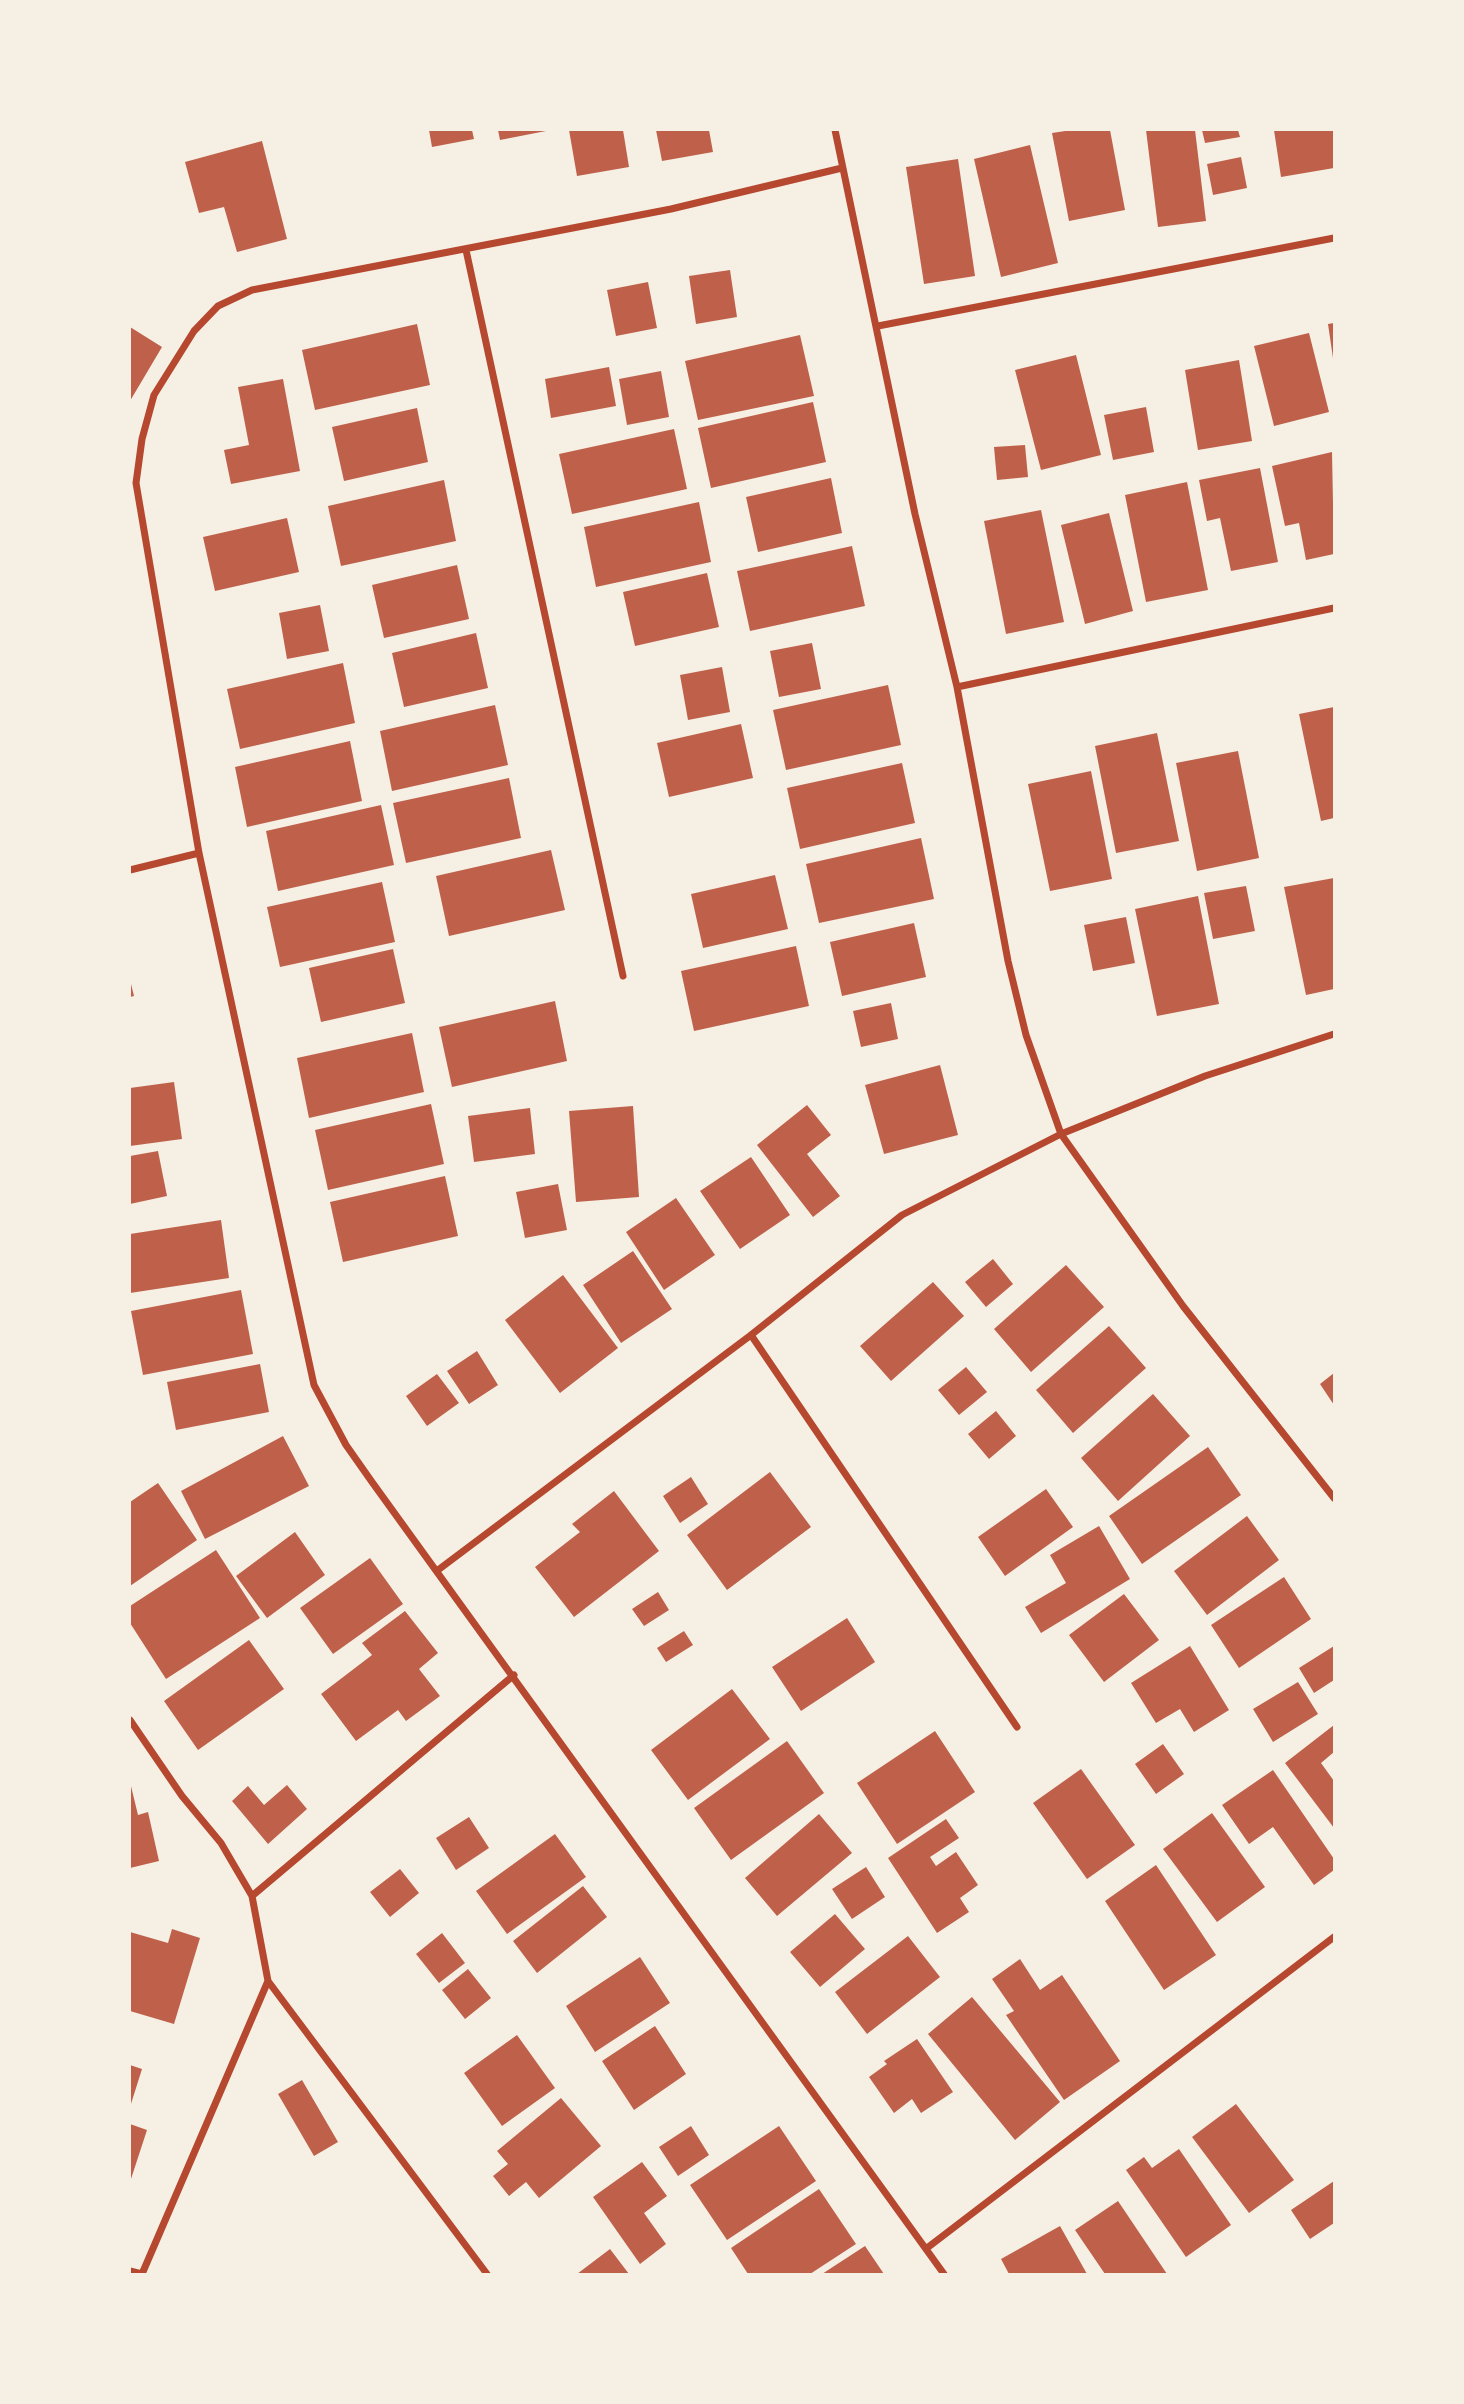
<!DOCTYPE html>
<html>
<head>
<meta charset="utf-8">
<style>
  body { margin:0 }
  #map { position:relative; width:1464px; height:2404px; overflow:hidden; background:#f6efe4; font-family:"DM Sans",sans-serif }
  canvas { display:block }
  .frame { position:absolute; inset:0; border:131px solid #f6efe4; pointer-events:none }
</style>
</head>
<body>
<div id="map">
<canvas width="1464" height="2404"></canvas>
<div class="frame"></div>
</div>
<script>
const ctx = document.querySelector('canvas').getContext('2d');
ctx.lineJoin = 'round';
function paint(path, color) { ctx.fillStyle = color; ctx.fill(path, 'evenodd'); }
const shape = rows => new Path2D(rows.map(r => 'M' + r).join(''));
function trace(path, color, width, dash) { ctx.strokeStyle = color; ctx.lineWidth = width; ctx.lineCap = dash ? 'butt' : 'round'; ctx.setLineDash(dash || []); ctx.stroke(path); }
paint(shape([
  [429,130,472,130,474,139,432,147],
  [498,130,546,130,546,131,500,140],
  [569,130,623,130,629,167,577,176],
  [656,130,709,130,713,152,662,161],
  [1072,130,1110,130,1125,210,1069,221,1052,133],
  [1146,130,1195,130,1206,221,1158,227],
  [1202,130,1238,130,1240,137,1205,143],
  [1274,130,1334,130,1334,168,1281,177],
  [262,141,287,239,237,252,224,207,199,213,185,162],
  [1030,145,1058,263,1001,277,974,159],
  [1241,157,1247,188,1213,195,1207,164],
  [958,159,975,276,924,284,906,167],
  [730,270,737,317,696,324,689,276],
  [648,282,657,328,616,336,607,290],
  [1334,323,1334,358,1333,358,1328,324],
  [417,324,430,385,315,410,302,350],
  [130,327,162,347,130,401],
  [1309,333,1329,412,1274,426,1254,346],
  [800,335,814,396,698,420,685,361],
  [1076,355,1101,455,1041,470,1015,370],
  [1239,360,1252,441,1198,450,1185,370],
  [609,367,616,406,551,418,545,379],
  [661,371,669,417,627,425,619,379],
  [283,379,300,471,231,484,224,450,249,445,238,387],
  [813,402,826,462,711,488,698,428],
  [1146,407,1154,452,1113,460,1104,415],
  [417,408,428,462,344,481,332,427],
  [674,429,687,489,572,514,559,454],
  [1025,445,1028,477,997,480,994,447],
  [1332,452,1334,554,1306,560,1299,523,1285,526,1272,466],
  [1260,468,1278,562,1231,571,1220,518,1207,521,1199,480],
  [831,478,842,533,758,552,746,497],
  [444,480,456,541,341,566,328,506],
  [1187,482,1208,590,1146,602,1125,495],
  [699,502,711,562,596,587,584,527],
  [1041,510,1064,622,1006,634,984,521],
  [1109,513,1133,611,1085,624,1061,525],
  [287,518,299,572,215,591,203,537],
  [852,546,865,606,750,631,737,571],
  [457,565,469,619,384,638,372,585],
  [707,573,719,627,635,646,623,592],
  [320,605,329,651,287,659,279,613],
  [476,633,488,688,404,707,392,653],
  [812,643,821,689,779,697,770,651],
  [343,663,355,723,240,749,227,689],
  [722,667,730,712,688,720,680,675],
  [888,685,901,745,786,770,773,710],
  [495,705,508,765,392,791,380,731],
  [1334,707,1334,818,1321,821,1299,714],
  [741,724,753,778,669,797,657,743],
  [1157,733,1179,841,1116,853,1095,746],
  [350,741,362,801,247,827,235,767],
  [1238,751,1259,858,1197,871,1176,763],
  [902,763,915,823,800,849,787,788],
  [1091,771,1112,879,1050,891,1028,784],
  [509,778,521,838,406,863,393,803],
  [381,805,394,865,278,891,266,831],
  [921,838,934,899,819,923,806,864],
  [551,850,565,910,449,936,436,876],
  [775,875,788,929,703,948,691,894],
  [1334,878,1334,989,1306,995,1284,887],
  [382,882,395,942,280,967,267,907],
  [1246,886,1255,931,1213,939,1204,893],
  [1198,896,1219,1004,1157,1016,1135,909],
  [1126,917,1135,963,1093,971,1084,925],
  [914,923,926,977,842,996,830,942],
  [796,946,809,1006,694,1031,681,971],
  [393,949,405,1003,321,1022,309,968],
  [130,980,134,996,130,997],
  [555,1001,567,1061,452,1087,439,1027],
  [891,1003,898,1039,861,1047,853,1011],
  [412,1033,424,1092,309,1118,297,1058],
  [940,1065,958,1135,884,1154,865,1085],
  [174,1082,182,1139,130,1146,130,1088],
  [431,1104,444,1164,328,1190,315,1130],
  [807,1105,831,1135,807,1154,840,1196,813,1217,757,1145],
  [633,1106,639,1197,576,1202,569,1111],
  [530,1108,535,1154,474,1162,468,1116],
  [158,1151,167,1196,130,1204,130,1156],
  [751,1157,790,1215,740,1249,700,1191],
  [445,1176,458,1236,343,1262,330,1202],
  [558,1184,567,1230,525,1238,516,1192],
  [676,1198,715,1255,664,1290,626,1232],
  [221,1220,229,1278,130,1293,130,1234],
  [633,1251,672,1309,621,1343,583,1285],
  [993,1259,1013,1284,986,1307,965,1282],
  [1066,1265,1104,1307,1031,1372,994,1329],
  [563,1275,618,1348,560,1393,505,1320],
  [933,1282,964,1316,891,1381,860,1346],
  [241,1290,253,1354,143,1375,131,1311],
  [1109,1326,1146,1368,1073,1433,1036,1390],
  [477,1351,498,1385,469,1404,447,1371],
  [260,1364,269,1412,176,1430,167,1382],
  [966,1367,987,1392,959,1415,938,1390],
  [1334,1373,1334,1405,1320,1384],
  [437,1374,459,1403,427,1426,406,1396],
  [1153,1394,1190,1436,1118,1501,1081,1458],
  [996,1411,1016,1436,989,1459,968,1434],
  [283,1436,309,1486,205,1539,181,1491],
  [1208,1447,1241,1495,1142,1564,1109,1516],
  [770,1472,811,1527,727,1590,687,1535],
  [691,1477,708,1504,680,1523,663,1496],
  [158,1483,197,1540,130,1586,130,1502],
  [1046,1489,1073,1527,1005,1576,978,1537],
  [614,1491,659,1551,574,1617,535,1567,580,1532,572,1524],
  [1247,1516,1279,1560,1207,1615,1174,1571],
  [1099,1526,1130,1579,1041,1633,1025,1607,1066,1583,1050,1555],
  [295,1532,325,1575,267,1618,236,1576],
  [216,1550,260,1618,166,1679,130,1623,130,1606],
  [370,1558,403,1604,333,1654,300,1608],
  [1284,1577,1311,1619,1239,1668,1211,1625],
  [658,1592,669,1610,644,1626,632,1609],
  [1124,1594,1159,1640,1104,1682,1069,1635],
  [405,1611,438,1653,419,1669,440,1696,406,1721,398,1710,356,1741,321,1694,372,1655,362,1643],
  [847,1618,875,1662,801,1711,772,1667],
  [684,1631,693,1645,666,1662,657,1648],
  [249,1640,284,1689,198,1750,164,1701],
  [1190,1646,1229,1710,1194,1732,1180,1709,1156,1723,1131,1683],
  [1334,1646,1334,1680,1314,1693,1299,1668],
  [1298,1682,1318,1714,1273,1742,1253,1709],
  [732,1689,770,1739,688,1800,651,1750],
  [1334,1725,1334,1752,1321,1763,1334,1781,1334,1828,1285,1763],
  [935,1731,975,1792,897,1844,857,1783],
  [787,1741,824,1793,731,1860,694,1808],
  [1163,1744,1184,1774,1156,1794,1135,1764],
  [1081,1769,1135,1845,1087,1879,1033,1803],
  [1273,1770,1334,1859,1334,1870,1314,1885,1273,1827,1249,1844,1222,1805],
  [130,1782,138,1815,148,1812,159,1861,130,1868],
  [287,1785,307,1809,268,1844,232,1801,248,1786,264,1805],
  [1212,1813,1265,1887,1217,1922,1163,1849],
  [819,1814,852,1853,777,1916,745,1878],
  [469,1817,489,1848,456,1870,436,1838],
  [946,1819,959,1838,930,1857,936,1866,956,1852,978,1885,960,1898,969,1912,937,1933,888,1858],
  [555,1834,586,1877,507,1934,476,1891],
  [1156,1865,1216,1955,1164,1990,1105,1901],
  [866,1867,885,1897,852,1919,832,1889],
  [400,1869,419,1893,390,1917,370,1892],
  [583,1886,607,1917,537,1973,513,1941],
  [835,1914,865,1949,820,1987,790,1952],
  [172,1929,200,1938,174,2024,130,2011,130,1932,168,1943],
  [442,1933,465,1963,439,1983,416,1954],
  [908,1936,940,1977,867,2034,835,1992],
  [640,1957,670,2003,595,2052,566,2006],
  [1020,1959,1040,1990,1062,1975,1120,2061,1064,2100,1006,2015,1014,2011,992,1979],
  [468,1969,491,1998,465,2019,442,1990],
  [972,1997,1060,2102,1015,2140,928,2034],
  [655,2026,686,2074,634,2110,602,2061],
  [517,2035,555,2088,502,2126,464,2073],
  [917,2039,953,2092,921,2113,912,2099,894,2113,869,2077,887,2064,884,2061],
  [130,2065,142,2069,130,2107],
  [302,2080,338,2142,314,2156,278,2094],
  [561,2098,601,2146,539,2198,526,2182,509,2196,493,2176,508,2164,497,2151],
  [1236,2104,1294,2180,1249,2213,1192,2137],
  [130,2124,147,2130,130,2182],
  [691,2126,709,2155,678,2176,659,2147],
  [779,2126,816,2181,727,2240,690,2185],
  [1179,2149,1231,2225,1186,2257,1126,2170,1144,2157,1152,2168],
  [642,2162,667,2196,644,2213,666,2244,640,2264,593,2197],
  [1334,2181,1334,2223,1310,2239,1291,2210],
  [819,2189,856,2244,810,2274,748,2274,731,2248],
  [1118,2201,1167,2274,1105,2274,1075,2230],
  [1060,2226,1087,2274,1009,2274,1001,2259],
  [865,2246,884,2274,822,2274],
  [610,2249,629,2274,577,2274]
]), '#bf614a');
trace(shape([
  [835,130,915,514,957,687,1008,961,1026,1035,1061,1134,1183,1306,1334,1498],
  [842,168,671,209,252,290,218,306,194,331,154,395,142,439,136,483,199,853,314,1385,346,1445,372,1482,944,2274],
  [466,250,623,976],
  [878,326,1334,238],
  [957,687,1334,608],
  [130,870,199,853],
  [751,1335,1017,1727],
  [438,1570,751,1335,902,1215,1061,1134,1205,1076,1334,1034],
  [130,1720,182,1796,221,1843,252,1896,268,1981,142,2274],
  [252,1896,514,1675],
  [268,1981,487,2274],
  [927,2248,1334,1937],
  [130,2271,142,2274]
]), '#b5482f', 7);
</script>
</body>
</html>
